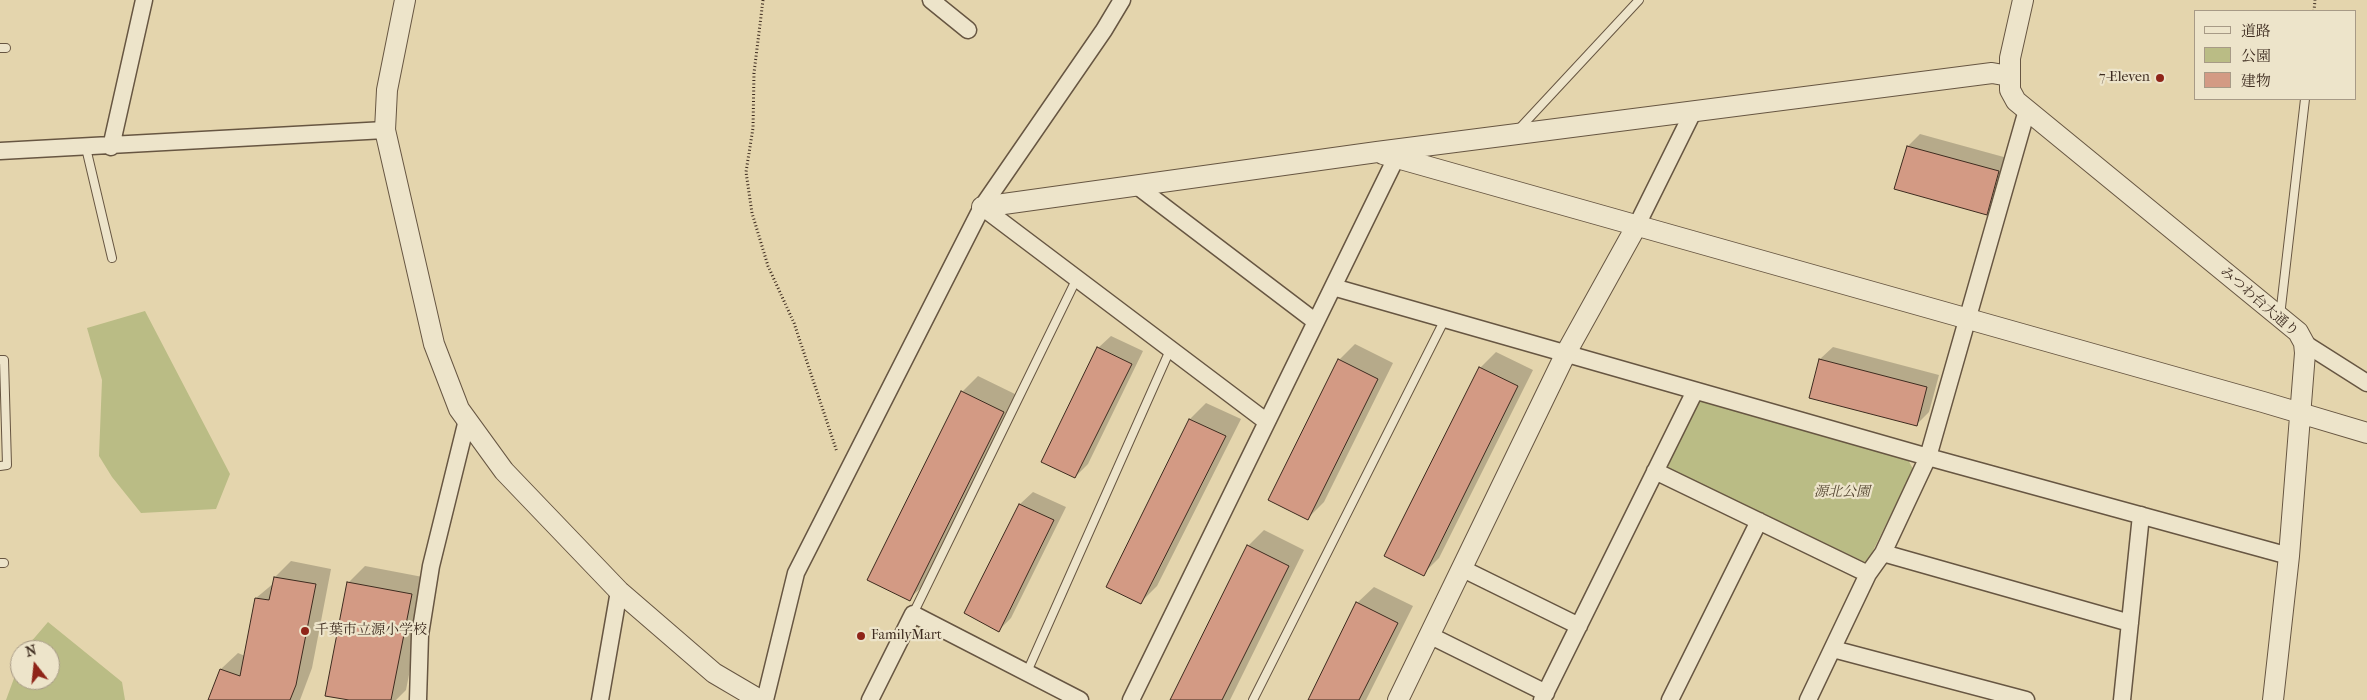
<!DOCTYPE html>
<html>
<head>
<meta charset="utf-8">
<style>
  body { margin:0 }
  #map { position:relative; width:2367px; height:700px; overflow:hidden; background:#e4d5ad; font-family:"IM FELL French Canon","Noto Serif JP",serif }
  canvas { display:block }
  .legend { position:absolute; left:2194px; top:10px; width:162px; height:90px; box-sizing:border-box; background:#ede4ca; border:1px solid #a79a86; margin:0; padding:6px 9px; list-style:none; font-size:15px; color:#3d2b1f }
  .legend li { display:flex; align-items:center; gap:10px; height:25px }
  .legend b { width:25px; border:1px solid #a79a86 }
  .north { position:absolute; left:10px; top:640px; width:50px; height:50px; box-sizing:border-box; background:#ede4ca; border:1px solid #a79a86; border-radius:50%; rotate:344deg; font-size:14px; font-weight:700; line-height:20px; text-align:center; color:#3d2b1f }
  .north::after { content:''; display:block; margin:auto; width:18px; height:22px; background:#8f2418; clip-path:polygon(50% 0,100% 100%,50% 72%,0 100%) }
</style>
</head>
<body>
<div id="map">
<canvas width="2367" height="700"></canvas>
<ul class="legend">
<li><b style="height:6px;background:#ede4ca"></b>道路</li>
<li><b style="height:14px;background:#babc85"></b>公園</li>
<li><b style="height:14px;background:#d39a84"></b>建物</li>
</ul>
<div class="north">N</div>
</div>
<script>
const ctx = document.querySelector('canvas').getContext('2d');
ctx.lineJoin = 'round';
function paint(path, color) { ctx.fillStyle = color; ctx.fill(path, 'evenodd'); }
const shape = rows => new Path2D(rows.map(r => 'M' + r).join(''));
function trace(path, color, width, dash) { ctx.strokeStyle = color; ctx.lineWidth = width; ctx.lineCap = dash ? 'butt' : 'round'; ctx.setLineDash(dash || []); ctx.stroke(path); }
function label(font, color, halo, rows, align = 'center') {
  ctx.font = font + ' "IM FELL French Canon","Noto Serif JP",serif'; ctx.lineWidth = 4.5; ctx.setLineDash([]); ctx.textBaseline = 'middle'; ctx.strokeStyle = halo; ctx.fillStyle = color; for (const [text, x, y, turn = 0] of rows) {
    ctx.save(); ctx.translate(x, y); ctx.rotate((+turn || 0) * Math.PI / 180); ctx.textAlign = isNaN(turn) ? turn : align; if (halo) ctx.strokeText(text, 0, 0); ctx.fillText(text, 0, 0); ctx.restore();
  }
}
paint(shape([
  [145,311,230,474,216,509,141,513,112,477,99,456,102,380,87,328],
  [1707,399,1906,456,1913,469,1867,563,1664,468,1699,401],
  [48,622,122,682,125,700,6,700,20,662,20,680,50,680,50,650,24,650]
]), '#babc85');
paint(shape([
  [1920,134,2011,159,1999,201,1986,213,1908,146],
  [1111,336,1143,351,1088,464,1075,477,1098,348],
  [1355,344,1393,363,1324,502,1308,518,1339,360],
  [1833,347,1939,375,1929,412,1916,425,1820,359],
  [1496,352,1533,370,1439,558,1423,574,1480,368],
  [978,376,1019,396,926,583,909,599,962,392],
  [1206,403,1241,419,1157,586,1141,602,1107,586,1190,419],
  [1033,492,1066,507,1011,618,999,630,965,613,1020,504],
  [1264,530,1304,550,1230,700,1171,700,1248,546],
  [291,561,331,569,312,668,300,700,210,700,221,669,238,653,245,656,256,598,274,583,275,577],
  [365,566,428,578,406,690,396,700,355,700,349,582],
  [1374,587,1413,606,1366,700,1309,700,1357,603]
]), '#0003');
const building = shape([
  [1907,146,1999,171,1987,215,1894,189,1907,146],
  [1097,347,1132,364,1075,478,1041,462,1097,347],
  [1338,359,1378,379,1308,520,1268,500,1338,359],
  [1819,359,1927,387,1917,426,1809,398,1819,359],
  [1479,367,1518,386,1424,576,1384,556,1479,367],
  [961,391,1004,412,910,601,867,580,961,391],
  [1189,419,1226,436,1141,604,1106,587,1189,419],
  [1019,504,1054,520,999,632,964,613,1019,504],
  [1247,545,1289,566,1222,700,1170,700,1247,545],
  [274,577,316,584,296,685,290,700,208,700,220,669,240,676,255,598,269,600,274,577],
  [347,582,412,594,391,700,349,700,325,696,347,582],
  [1356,602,1398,623,1359,700,1308,700,1356,602]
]);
paint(building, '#d39a84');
trace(building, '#3d2b1f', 1);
const service = shape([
  [0,48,6,48],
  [1519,129,1639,0],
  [86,148,112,258],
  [2280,316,2305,99],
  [0,360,4,360,7,465,0,466],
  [0,563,4,563],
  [913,614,1077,278],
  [1027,672,1170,350],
  [1253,700,1445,319]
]);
const minor = shape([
  [931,0,968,30],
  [111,147,144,0],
  [0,151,385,130],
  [1137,186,1316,322],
  [982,207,1267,422],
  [1637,225,1693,112],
  [1333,287,1928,457,2289,556],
  [2304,343,2367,383],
  [1655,471,1868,574],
  [1883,553,2130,623],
  [1461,568,1579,626],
  [1429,635,1546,693],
  [1833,649,2026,700],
  [418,700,420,635,431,566,467,420],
  [600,700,619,591],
  [765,700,796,573,982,207,1104,30,1122,0],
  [870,700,913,614,1080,700],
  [1131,700,1396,158],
  [1542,700,1695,391],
  [1670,700,1759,521],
  [1808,700,1868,574,1883,553,1928,457,2027,110],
  [2122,700,2141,515]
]);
const tertiary = shape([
  [405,0,387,90,385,130,434,344,459,409,504,471,619,591,714,673,760,700],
  [2023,0,2010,58,2010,90,2016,101,2298,332,2304,343,2305,353,2289,556,2273,700],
  [1383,154,2263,402,2367,433],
  [982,207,1377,152,1992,73,2009,76],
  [1398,700,1566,353,1637,225]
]);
trace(service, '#675642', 10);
trace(minor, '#675642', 19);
trace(tertiary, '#675642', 22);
trace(shape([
  [763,0,754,73,753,128,746,172,752,213,768,266,794,323,837,452],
  [2314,11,2315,0]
]), '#3d2b1f', 3, [1, 2.5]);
trace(service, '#ede4ca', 8);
trace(minor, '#ede4ca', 16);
trace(tertiary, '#ede4ca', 20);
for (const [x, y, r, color] of [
  [2160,78,5,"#8f2418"],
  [305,631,5,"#8f2418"],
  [861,636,5,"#8f2418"]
]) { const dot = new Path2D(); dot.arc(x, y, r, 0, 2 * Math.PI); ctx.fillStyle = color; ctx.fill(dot); trace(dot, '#ede4ca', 2); }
label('14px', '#3d2b1f', '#ede4ca', [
  ["7-Eleven",2150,78,"right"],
  ["千葉市立源小学校",315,631],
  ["FamilyMart",871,636]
], 'left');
label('14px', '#3d2b1f', '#ede4ca', [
  ["みつわ台大通り",2259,302,41]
]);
label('italic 14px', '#564833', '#ede4ca', [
  ["源北公園",1842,493]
]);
</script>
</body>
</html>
